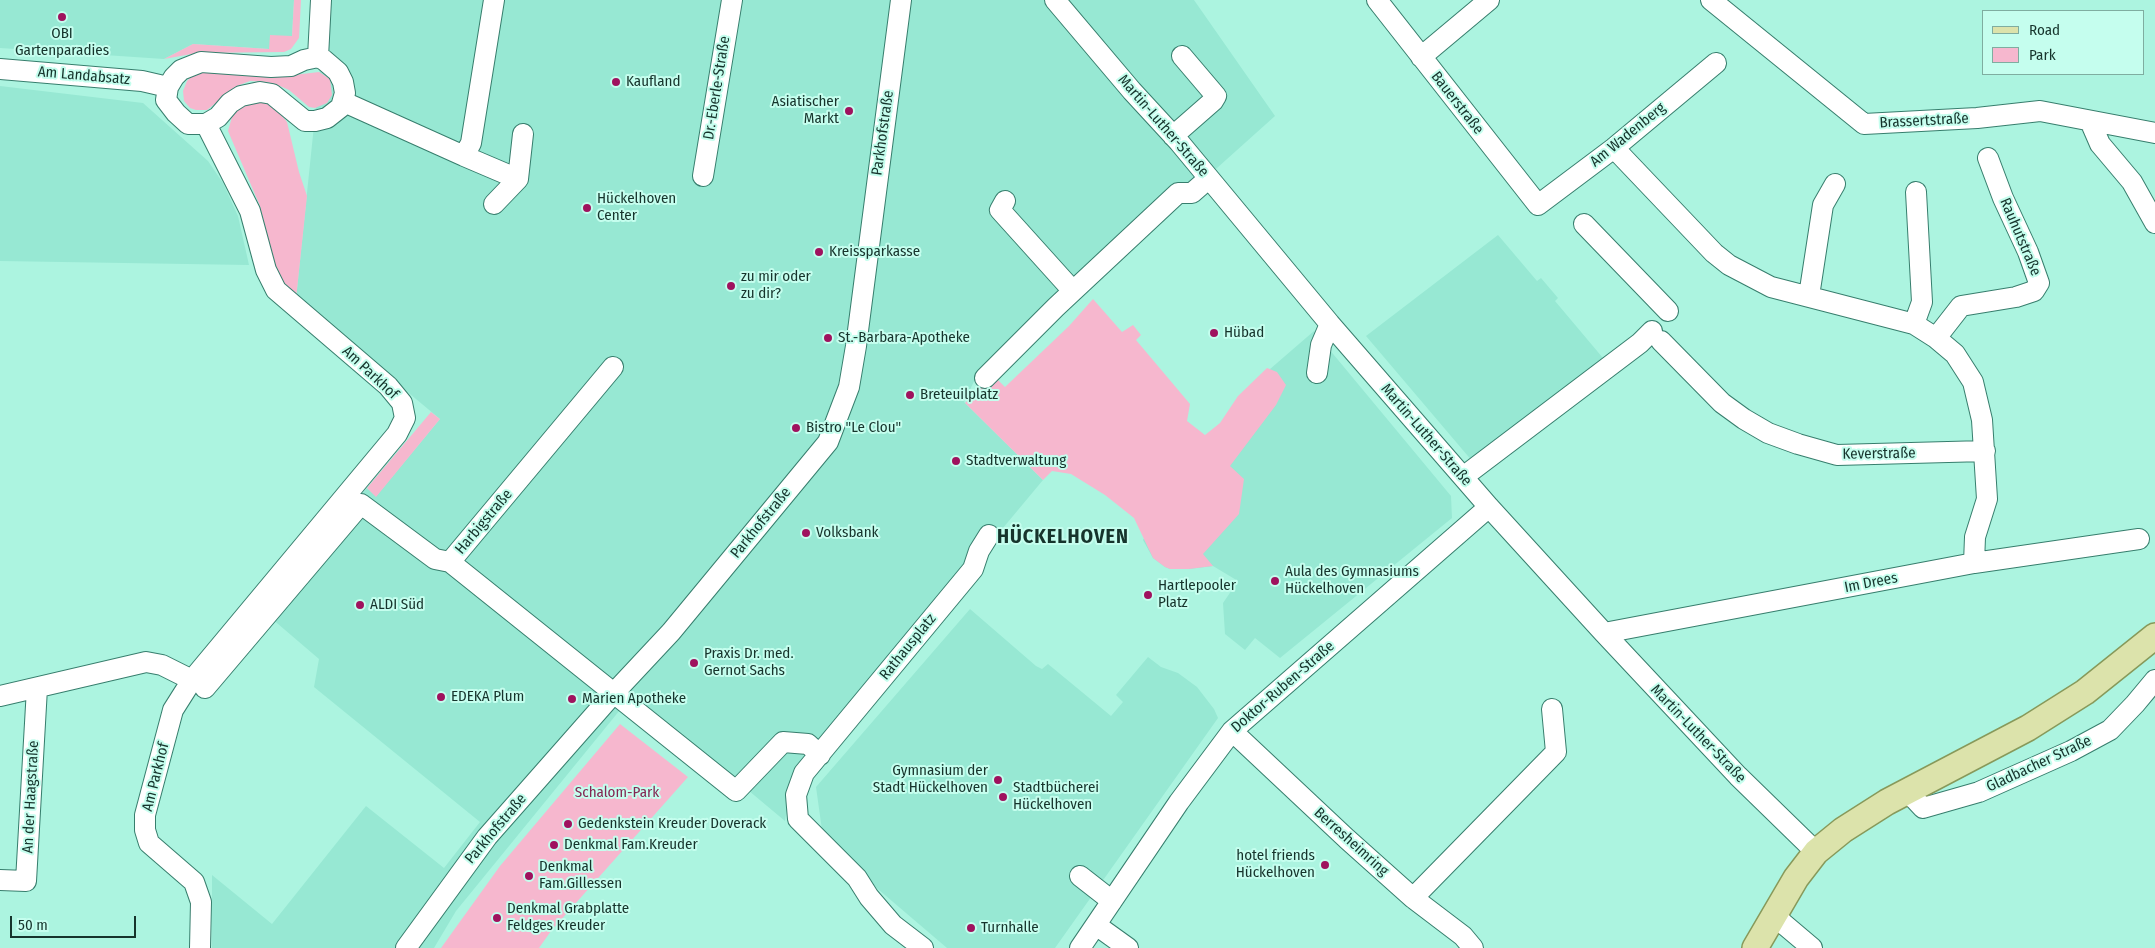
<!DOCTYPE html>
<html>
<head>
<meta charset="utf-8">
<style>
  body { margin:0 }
  #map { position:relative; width:2155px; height:948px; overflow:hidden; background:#acf4e0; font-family:"Fira Sans Condensed",sans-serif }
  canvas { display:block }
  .legend { position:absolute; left:1982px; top:10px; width:162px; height:65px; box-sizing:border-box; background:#c5feee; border:1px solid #7fada0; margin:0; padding:6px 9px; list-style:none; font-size:15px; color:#16342c }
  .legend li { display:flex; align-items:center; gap:10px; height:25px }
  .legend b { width:25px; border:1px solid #7fada0 }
  .scale { position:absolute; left:10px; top:916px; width:126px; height:22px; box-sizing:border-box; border:2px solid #16342c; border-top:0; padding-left:6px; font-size:15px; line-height:18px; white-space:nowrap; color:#16342c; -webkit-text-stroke:4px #c5feee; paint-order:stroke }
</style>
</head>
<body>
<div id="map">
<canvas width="2155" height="948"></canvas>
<ul class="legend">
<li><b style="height:6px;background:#dce3ab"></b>Road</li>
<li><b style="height:14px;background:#f6b7ce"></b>Park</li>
</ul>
<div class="scale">50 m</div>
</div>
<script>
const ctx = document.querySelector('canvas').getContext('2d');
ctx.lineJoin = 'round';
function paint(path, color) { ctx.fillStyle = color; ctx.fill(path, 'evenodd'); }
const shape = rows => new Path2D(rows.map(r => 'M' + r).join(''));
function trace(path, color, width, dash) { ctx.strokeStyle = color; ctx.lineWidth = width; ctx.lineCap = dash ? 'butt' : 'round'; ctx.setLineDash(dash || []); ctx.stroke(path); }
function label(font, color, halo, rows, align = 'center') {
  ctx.font = font + ' "Fira Sans Condensed",sans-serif'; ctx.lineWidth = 4; ctx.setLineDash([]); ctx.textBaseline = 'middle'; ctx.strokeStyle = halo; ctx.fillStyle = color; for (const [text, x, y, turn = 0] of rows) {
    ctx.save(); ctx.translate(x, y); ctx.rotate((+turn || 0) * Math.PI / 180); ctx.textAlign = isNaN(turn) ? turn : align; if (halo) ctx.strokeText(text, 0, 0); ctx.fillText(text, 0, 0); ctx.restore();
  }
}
paint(shape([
  [0,0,294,0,292,36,269,49,193,44,164,59,0,48],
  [327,0,1194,0,1275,116,1217,168,1196,181,981,367,964,402,1043,480,792,781,785,821,633,694,456,911,434,948,212,948,212,875,272,924,366,806,444,868,480,822,314,687,319,659,264,612,367,488,376,496,440,419,296,299],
  [0,86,143,103,208,161,223,183,238,216,249,265,0,261],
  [1498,235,1537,281,1541,278,1558,298,1555,301,1608,364,1473,462,1366,336],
  [1314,331,1451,496,1452,518,1280,658,1255,638,1245,650,1225,634,1223,603,1238,581,1213,566,1189,569,1170,569,1165,567,1153,558,1143,540,1240,395],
  [970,609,1036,666,1042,669,1048,664,1111,716,1123,702,1116,695,1148,657,1161,667,1178,673,1197,687,1214,709,1218,718,1055,948,947,948,872,884,822,830,816,787]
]), '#97e8d3');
paint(shape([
  [294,0,301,0,299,38,291,49,284,52,197,53,164,59,193,44,269,49,270,35,292,36],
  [202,70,294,75,319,72,330,79,332,95,327,103,315,108,309,107,289,90,280,86,267,82,250,81,237,86,207,110,196,110,190,108,184,101,183,91,187,81,195,73],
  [253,102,266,103,276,108,287,122,299,172,307,196,296,299,279,283,260,206,228,131,232,117,240,107],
  [1093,299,1122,332,1133,325,1141,335,1136,340,1190,404,1187,421,1205,435,1220,423,1238,396,1267,368,1277,372,1286,385,1276,405,1230,466,1244,479,1239,514,1203,554,1213,566,1189,569,1170,569,1165,567,1153,558,1134,518,1105,495,1071,474,1052,471,1043,480,965,403,994,376,1005,387,1069,326],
  [431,412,440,419,376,497,367,488],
  [620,724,688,777,551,931,539,948,441,948,500,866]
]), '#f6b7ce');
const minor = shape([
  [1055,0,1132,91,1179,142,1330,324,1489,507,1604,633,1738,776,1816,852],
  [1377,0,1538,205,1614,148,1716,63],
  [1711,0,1864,124,1977,118,2040,111,2155,133],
  [318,57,324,60,338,72,343,82,345,93,341,107,327,118,315,121,305,121,272,94,260,92,241,96,230,103,218,117,206,124,188,124,176,113,166,100,168,87,174,77,181,70,201,62,271,67,291,66,304,60,318,57],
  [318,57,321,0],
  [1421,57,1489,0],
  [0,69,142,81,168,87],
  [344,102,464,156,471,143,494,0],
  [2090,121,2100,144,2132,182,2155,223],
  [1173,136,1213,101,1216,96,1182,56],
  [1614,148,1714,253,1729,265,1771,287,1914,324,1936,338,1955,354,1973,382,1982,420,1987,499,1975,537,1974,563],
  [464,156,518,179,523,134],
  [703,176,732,0],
  [1005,201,1000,210,1073,291],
  [494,204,518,179],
  [1584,224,1668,311],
  [1809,296,1823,205,1835,184],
  [1914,324,1922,302,1916,192],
  [1936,338,1961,306,2016,297,2034,291,2039,283,2028,252,2003,198,1988,158],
  [1661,341,1722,403,1744,419,1768,433,1798,444,1837,455,1985,451],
  [613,367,450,562,736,791,783,742,808,744,820,755],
  [1317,373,1321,345,1330,324],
  [985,378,1056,307,1178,193,1192,193,1208,179],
  [1463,477,1640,343,1652,331],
  [1604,633,1974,563,2139,539],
  [205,688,361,504,435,559,450,562],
  [0,696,146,662,162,665,192,680],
  [1232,731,1347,839,1413,898,1463,936,1473,948],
  [1908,792,1923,808,1979,792,2071,751,2110,730,2135,704,2155,680],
  [1080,876,1112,901],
  [0,880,26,881,37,688],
  [1413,898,1556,752,1552,709],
  [1773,915,1812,948],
  [1096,925,1128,948],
  [200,948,201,902,194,882,149,843,145,830,145,815,173,710,192,680,397,434,405,418,402,403,388,386,276,290,266,270,250,211,206,124],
  [406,948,487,837,613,694,671,632,828,442,849,387,856,346,901,0],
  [923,948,893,925,869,897,857,878,798,819,796,795,804,773,973,569,979,551,989,535],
  [1080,948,1179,802,1232,731,1489,507]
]);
const major = shape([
  [1755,948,1796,878,1816,852,1843,830,1887,802,2028,728,2085,692,2155,636]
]);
trace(minor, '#377e6d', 22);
trace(major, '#87995a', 28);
trace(minor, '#fff', 20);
trace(major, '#dce3ab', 25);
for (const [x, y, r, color] of [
  [62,17,5,"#9f125e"],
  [616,82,5,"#9f125e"],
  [849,111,5,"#9f125e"],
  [587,208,5,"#9f125e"],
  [819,252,5,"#9f125e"],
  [731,286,5,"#9f125e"],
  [1214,333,5,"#9f125e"],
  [828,338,5,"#9f125e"],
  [910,395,5,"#9f125e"],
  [796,428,5,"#9f125e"],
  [956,461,5,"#9f125e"],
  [806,533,5,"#9f125e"],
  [1275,581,5,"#9f125e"],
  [1148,595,5,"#9f125e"],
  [360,605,5,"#9f125e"],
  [694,663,5,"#9f125e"],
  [441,697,5,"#9f125e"],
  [572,699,5,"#9f125e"],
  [998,780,5,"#9f125e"],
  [1003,797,5,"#9f125e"],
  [568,824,5,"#9f125e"],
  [554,845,5,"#9f125e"],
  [1325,865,5,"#9f125e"],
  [529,876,5,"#9f125e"],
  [497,918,5,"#9f125e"],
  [971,928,5,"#9f125e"]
]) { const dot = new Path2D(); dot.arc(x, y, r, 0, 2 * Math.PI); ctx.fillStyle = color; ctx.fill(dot); trace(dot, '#c5feee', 2); }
label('15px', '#16342c', '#c5feee', [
  ["OBI",62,34,"center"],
  ["Gartenparadies",62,51,"center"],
  ["Kaufland",626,82],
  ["Asiatischer",839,102,"right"],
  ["Markt",839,119,"right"],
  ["Hückelhoven",597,199],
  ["Center",597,216],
  ["Kreissparkasse",829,252],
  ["zu mir oder",741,277],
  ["zu dir?",741,294],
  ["Hübad",1224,333],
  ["St.-Barbara-Apotheke",838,338],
  ["Breteuilplatz",920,395],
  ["Bistro \"Le Clou\"",806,428],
  ["Stadtverwaltung",966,461],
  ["Volksbank",816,533],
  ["Aula des Gymnasiums",1285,572],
  ["Hückelhoven",1285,589],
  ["Hartlepooler",1158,586],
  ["Platz",1158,603],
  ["ALDI Süd",370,605],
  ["Praxis Dr. med.",704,654],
  ["Gernot Sachs",704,671],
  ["EDEKA Plum",451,697],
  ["Marien Apotheke",582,699],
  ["Gymnasium der",988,771,"right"],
  ["Stadt Hückelhoven",988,788,"right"],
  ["Stadtbücherei",1013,788],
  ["Hückelhoven",1013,805],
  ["Gedenkstein Kreuder Doverack",578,824],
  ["Denkmal Fam.Kreuder",564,845],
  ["hotel friends",1315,856,"right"],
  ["Hückelhoven",1315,873,"right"],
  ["Denkmal",539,867],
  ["Fam.Gillessen",539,884],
  ["Denkmal Grabplatte",507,909],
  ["Feldges Kreuder",507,926],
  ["Turnhalle",981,928]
], 'left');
label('15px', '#16342c', '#c5feee', [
  ["Am Landabsatz",84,76,5],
  ["Dr.-Eberle-Straße",717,88,-81],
  ["Bauerstraße",1457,103,52],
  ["Brassertstraße",1924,121,-3],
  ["Martin-Luther-Straße",1163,126,49],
  ["Parkhofstraße",883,133,-82],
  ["Am Wadenberg",1628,135,-39],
  ["Rauhutstraße",2020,237,67],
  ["Am Parkhof",370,373,43],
  ["Martin-Luther-Straße",1426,435,49],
  ["Keverstraße",1879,454,-1],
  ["Harbigstraße",484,522,-50],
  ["Parkhofstraße",761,523,-51],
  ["Im Drees",1871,583,-11],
  ["Rathausplatz",908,647,-51],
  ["Doktor-Ruben-Straße",1283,687,-41],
  ["Martin-Luther-Straße",1698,734,46],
  ["Gladbacher Straße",2039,764,-25],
  ["Am Parkhof",156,777,-76],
  ["An der Haagstraße",31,797,-87],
  ["Parkhofstraße",496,829,-50],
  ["Berresheimring",1351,842,42]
]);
label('15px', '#842753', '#c5feee', [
  ["Schalom-Park",617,793]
]);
ctx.letterSpacing = '1px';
label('bold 20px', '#16342c', '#c5feee', [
  ["HÜCKELHOVEN",1063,537]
]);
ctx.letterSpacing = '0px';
</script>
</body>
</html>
